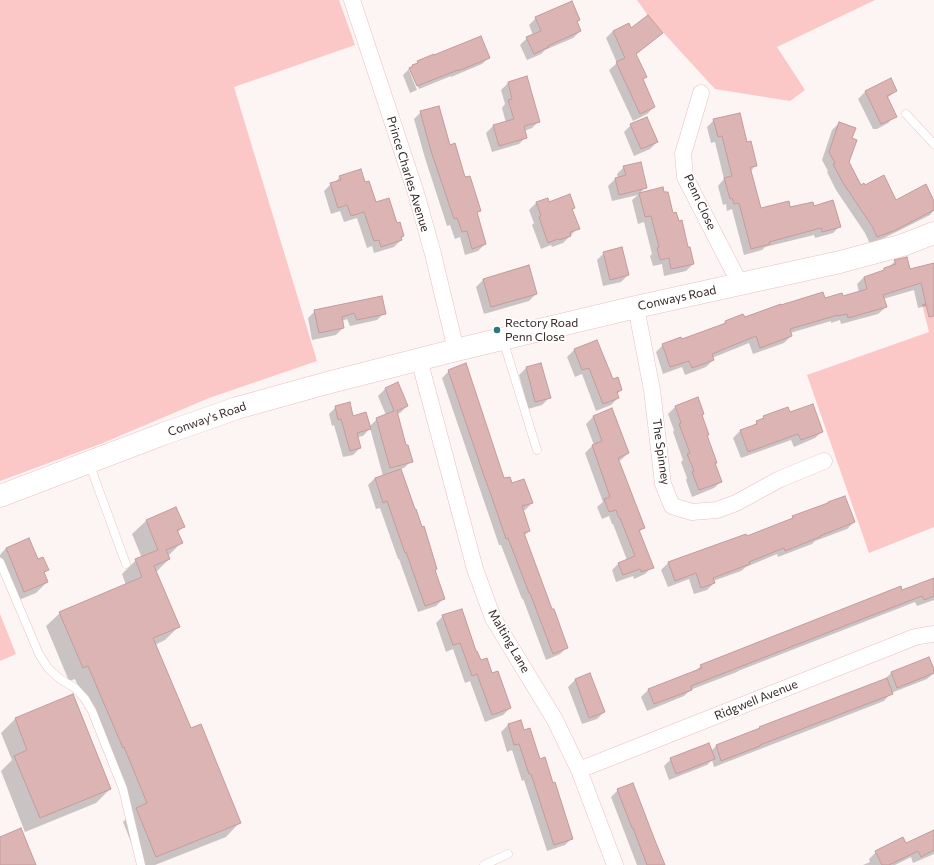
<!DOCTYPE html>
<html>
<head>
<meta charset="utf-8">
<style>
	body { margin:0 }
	canvas { display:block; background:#fdf4f4 }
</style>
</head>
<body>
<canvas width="934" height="865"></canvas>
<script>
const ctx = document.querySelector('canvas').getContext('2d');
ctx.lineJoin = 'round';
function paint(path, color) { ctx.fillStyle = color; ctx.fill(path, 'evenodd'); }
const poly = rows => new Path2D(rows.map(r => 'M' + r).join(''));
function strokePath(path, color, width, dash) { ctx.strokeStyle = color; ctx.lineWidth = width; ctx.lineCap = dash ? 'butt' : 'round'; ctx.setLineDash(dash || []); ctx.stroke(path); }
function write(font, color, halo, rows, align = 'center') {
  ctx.font = font + ' Commissioner,sans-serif'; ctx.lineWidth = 3.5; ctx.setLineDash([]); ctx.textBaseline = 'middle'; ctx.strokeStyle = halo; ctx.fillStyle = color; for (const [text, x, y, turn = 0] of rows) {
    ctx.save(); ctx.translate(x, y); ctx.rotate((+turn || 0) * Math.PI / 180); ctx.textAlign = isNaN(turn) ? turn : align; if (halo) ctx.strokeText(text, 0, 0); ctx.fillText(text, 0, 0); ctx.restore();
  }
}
paint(poly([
	[0,0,339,0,355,45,234,87,317,361,209,398,103,443,0,481],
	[637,0,875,0,777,47,805,90,790,101,715,89,649,17],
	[934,302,934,527,869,553,807,375,929,332,922,304],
	[0,614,16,654,0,661]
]), '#fcc7c7');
paint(poly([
	[536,18,579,20,576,22,580,31,573,38,545,50,541,54,527,60,520,45,527,38,533,35,529,25],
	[630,29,661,33,654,40,635,55,646,77,642,80,654,107,647,114,633,121,609,70,617,63,606,38,613,31],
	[489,57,482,64,451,77,451,76,419,89,410,68,409,70,417,90,410,93,403,75,410,68,418,62],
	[526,78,539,121,532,128,524,131,526,137,519,144,492,152,486,133,493,126,506,123,502,108,505,104,501,90,508,83],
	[891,80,896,91,887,98,895,116,888,123,877,129,873,129,858,99,865,92],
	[421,112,465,178,480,210,476,214,485,244,478,251,465,255,460,237,455,239,450,225,447,226,425,158,414,119],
	[714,120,746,143,756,165,750,172,760,210,813,207,840,226,833,233,815,238,814,235,765,247,762,250,744,255,732,209,727,211,726,204,723,205,718,186,724,179,715,142,711,143,707,127],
	[839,123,851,138,848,162,861,186,896,201,934,203,934,210,930,215,884,238,870,244,865,233,836,190,827,172,828,171,822,160,832,130],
	[631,125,657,142,650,149,634,156,624,132],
	[624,167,646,187,640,193,672,214,688,248,693,264,686,271,664,276,662,264,653,266,650,256,652,254,644,222,638,224,632,200,638,195,612,201,608,186,615,179,618,178,617,174],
	[340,177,364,183,376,203,396,224,403,236,400,239,401,240,394,247,374,253,372,246,367,248,357,218,344,222,340,211,331,214,324,191,331,184,334,183],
	[547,199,549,203,574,208,572,210,578,228,563,243,552,247,551,245,541,249,532,225,534,223,529,210,536,203],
	[604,253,628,275,621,282,603,286,597,260],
	[895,261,910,270,934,264,934,304,918,308,914,290,883,299,886,307,878,314,841,324,840,320,831,323,831,321,790,333,791,336,784,343,753,354,749,343,712,358,713,360,706,367,685,375,682,367,663,374,656,352,663,345,681,340,721,326,725,322,743,315,744,319,824,299,842,298,859,292,857,284,864,277,880,273,884,269,889,267],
	[528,267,536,294,529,301,484,314,476,287,483,280],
	[315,311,384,313,377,320,350,326,347,319,342,321,343,328,336,335,312,340,308,318],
	[596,341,612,381,621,390,617,394,618,398,611,405,596,411,582,374,575,377,567,357,574,350],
	[541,364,549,398,542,405,528,409,519,375,526,368],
	[449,371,504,480,511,484,532,503,525,510,523,511,529,531,524,536,552,611,567,647,560,654,546,660,523,599,522,599,501,545,499,545,442,378],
	[385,389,407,406,400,413,397,414,405,446,411,461,404,468,400,469,443,599,436,606,418,612,399,559,398,559,380,508,376,509,368,485,375,478,383,476,370,428,363,436,357,437,360,448,353,455,343,457,334,425,332,426,329,414,336,407,369,427,377,419,386,415,378,396],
	[697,398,703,414,701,416,707,435,706,436,716,462,715,464,721,481,714,488,692,497,686,480,687,478,681,462,683,460,673,432,674,430,668,414,675,407],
	[790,413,822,431,815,438,794,447,791,440,741,458,733,438,740,431,752,427,757,422,761,420,764,417],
	[593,417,628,453,621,460,618,461,644,528,639,532,652,567,645,574,634,579,633,576,616,582,612,570,619,563,627,560,613,524,612,524,609,516,602,519,597,507,603,502,585,453,592,446,594,445,586,424],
	[176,508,184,526,177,533,181,543,168,556,169,559,156,572,178,627,165,640,155,645,190,729,239,823,226,837,155,865,140,865,123,822,132,813,75,679,69,681,46,626,60,613,126,585,122,574,136,560,142,558,132,534,146,521],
	[793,517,854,522,847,529,815,541,812,544,778,557,777,554,746,567,741,571,713,581,714,583,707,590,694,594,689,579,668,587,661,570,668,563,745,535,746,537,790,520],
	[6,548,37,560,47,570,43,574,47,582,36,593,14,602,0,569,0,555],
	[934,579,934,600,917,606,915,602,738,671,737,672,690,690,684,696,647,711,641,697,648,690,694,672,701,666],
	[443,616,476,653,480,662,491,674,510,708,503,715,485,722,470,681,465,683,453,649,446,652,436,623],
	[929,658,934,673,927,679,891,693,884,701,714,767,712,760,707,765,669,780,664,766,671,759,711,751,716,746,884,680,891,673],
	[590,675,604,712,597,719,582,724,568,687,575,680],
	[73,696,110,789,96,803,25,832,1,771,12,760,1,733,15,719],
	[520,722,523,731,539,760,572,838,565,845,547,851,524,780,522,781,512,750,507,752,501,732,508,725],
	[618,790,663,865,637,865,611,797],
	[934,831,934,854,913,863,911,857,895,865,863,865,870,862,869,859,876,852,905,844]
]), '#0003');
const building = poly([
	[572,1,580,20,577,21,581,31,548,46,549,47,534,54,526,37,541,31,535,17,572,1],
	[648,15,663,33,636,54,647,77,643,79,655,107,640,114,616,62,625,58,613,31,629,23,631,28,648,15],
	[481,36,490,58,458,71,458,70,417,86,409,68,413,66,412,65,418,63,417,61,434,54,434,55,481,36],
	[527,76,540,122,524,126,527,138,499,146,493,125,514,119,508,100,512,99,508,82,527,76],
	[891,78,897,91,887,96,897,117,881,124,865,91,891,78],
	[439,106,450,145,455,143,465,177,470,176,481,211,477,212,486,244,472,249,467,231,462,232,457,218,454,219,431,151,420,111,439,106],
	[740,113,747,142,751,141,757,166,750,167,761,208,789,201,790,207,813,202,814,206,833,200,841,227,822,232,821,228,769,242,770,244,751,249,739,203,734,204,732,198,730,199,724,178,732,176,722,136,718,137,713,119,740,113],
	[647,117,658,142,641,149,630,124,647,117],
	[839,122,856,128,852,138,857,140,849,162,861,185,864,183,865,185,884,175,896,200,926,184,934,201,934,210,896,230,877,237,872,226,843,183,833,164,835,163,829,152,839,122],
	[641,162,647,188,619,195,615,178,626,175,623,166,641,162],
	[361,169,365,182,369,181,376,202,389,198,397,223,400,222,404,236,401,237,402,240,381,247,379,240,374,241,364,212,351,216,347,205,338,208,330,183,341,180,339,176,361,169],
	[663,187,664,192,668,192,673,213,676,212,679,221,682,220,688,247,690,247,694,264,671,269,669,258,660,260,657,248,659,247,651,216,645,217,639,193,663,187],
	[570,194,575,208,572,209,580,229,570,232,571,236,559,240,558,239,548,243,539,217,541,216,536,202,548,198,549,202,570,194],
	[622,247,629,275,610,280,603,252,622,247],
	[907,257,910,269,934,263,934,316,929,317,921,283,883,295,887,307,848,318,847,314,838,316,838,315,790,329,792,336,760,348,756,336,712,354,714,360,692,368,689,361,670,367,662,344,681,337,682,339,726,323,725,321,743,314,745,317,781,304,781,305,823,292,825,298,842,293,843,296,867,289,864,277,884,270,884,268,896,264,894,260,907,257],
	[529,265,537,294,491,307,483,279,529,265],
	[382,296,386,314,357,320,354,313,342,317,344,328,319,333,314,310,382,296],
	[597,340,613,379,618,377,622,390,617,392,619,398,603,404,589,368,582,370,574,349,597,340],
	[466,363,504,478,510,477,512,483,524,479,533,503,522,506,530,531,524,533,552,609,554,609,568,648,553,654,530,593,529,593,508,538,506,539,490,492,484,476,448,370,466,363],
	[541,363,551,398,535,402,526,367,541,363],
	[398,382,408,406,397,411,406,445,408,445,413,462,390,468,376,418,394,411,385,388,398,382],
	[698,397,704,414,702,415,709,435,707,435,717,463,715,463,722,482,699,490,692,472,694,471,687,454,690,453,679,424,681,423,675,406,698,397],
	[350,402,353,416,366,412,371,429,357,433,361,448,350,451,341,419,338,420,335,406,350,402],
	[813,404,823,432,801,440,798,434,748,452,740,430,757,424,756,421,764,418,763,416,788,407,790,412,813,404],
	[612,408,629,453,618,458,645,528,639,530,654,568,641,572,640,569,623,575,618,563,635,556,620,518,619,518,616,510,609,512,604,499,610,497,592,445,602,441,593,416,612,408],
	[401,469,415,509,416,509,422,527,424,526,437,569,435,570,445,599,425,606,406,552,405,553,387,501,383,503,375,478,401,469],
	[845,496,855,522,820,536,820,537,785,551,784,548,749,562,750,564,713,578,715,583,701,588,696,573,675,581,668,562,746,534,747,536,793,518,792,516,828,503,828,502,845,496],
	[176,507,185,527,177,530,183,543,166,550,170,559,154,566,180,627,153,638,191,728,201,724,241,823,156,857,136,808,147,803,124,747,123,748,88,666,83,668,59,612,142,577,135,559,158,550,146,520,176,507],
	[29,538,38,559,43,557,49,570,44,572,48,582,24,592,6,548,29,538],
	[934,578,934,596,924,600,922,596,852,623,691,686,692,690,654,704,648,689,702,668,700,665,901,586,902,590,934,578],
	[462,609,476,651,477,651,481,660,487,658,492,673,498,671,511,708,492,715,477,674,472,676,460,643,453,645,442,615,462,609],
	[929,657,934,669,934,673,897,688,891,672,929,657],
	[590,673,605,712,589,718,575,679,590,673],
	[887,678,893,694,760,745,760,746,721,761,716,745,760,728,759,727,887,678],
	[73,694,111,789,40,818,14,756,27,750,15,718,73,694],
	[521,720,524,730,530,728,540,759,545,757,553,783,555,782,573,839,554,845,531,774,529,774,519,744,514,745,508,724,521,720],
	[709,743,715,759,676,774,670,758,709,743],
	[633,783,654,838,665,865,647,865,633,828,632,828,617,789,633,783],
	[21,828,36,865,0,865,0,837,21,828],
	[934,830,934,850,921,857,918,851,889,865,882,865,875,851,903,837,906,843,934,830]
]);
paint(building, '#ddb4b4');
strokePath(building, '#c39b9b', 1);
const lane = poly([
	[906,114,934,144],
	[503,340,537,450],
	[89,463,126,564],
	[0,562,39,654,48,668,60,679,75,688,85,699,92,711,123,789,141,865],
	[484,865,508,854]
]);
const street = poly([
	[352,0,416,193,433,254,456,350],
	[701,93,683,154,685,177,740,284],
	[636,307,652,390,663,484,672,506,692,512,717,510,736,503,780,479,824,461],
	[419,359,475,569,493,618,555,720,579,770,615,865],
	[579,770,915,637,926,635,934,634]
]);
const secondary = poly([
	[0,496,163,434,237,408,327,383,456,350,636,307,840,262,903,245,934,233]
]);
strokePath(lane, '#e9c0c0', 9);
strokePath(street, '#e9c0c0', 17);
strokePath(secondary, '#e9c0c0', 23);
strokePath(lane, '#fff', 8);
strokePath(street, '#fff', 16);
strokePath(secondary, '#fff', 22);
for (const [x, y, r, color] of [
	[497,330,4,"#2d767e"]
]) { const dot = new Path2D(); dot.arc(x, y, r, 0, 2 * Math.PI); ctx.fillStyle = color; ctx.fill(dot); strokePath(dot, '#fff', 1.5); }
write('12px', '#362727', '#fff', [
	["Prince Charles Avenue",408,174,73],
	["Penn Close",700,202,65],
	["Conways Road",677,298,-12],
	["Conway's Road",207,419,-19],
	["The Spinney",661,452,82],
	["Malting Lane",509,641,60],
	["Ridgwell Avenue",756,700,-22]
]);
write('12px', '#362727', '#fff', [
	["Rectory Road",505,323],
	["Penn Close",505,337]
], 'left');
</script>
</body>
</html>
